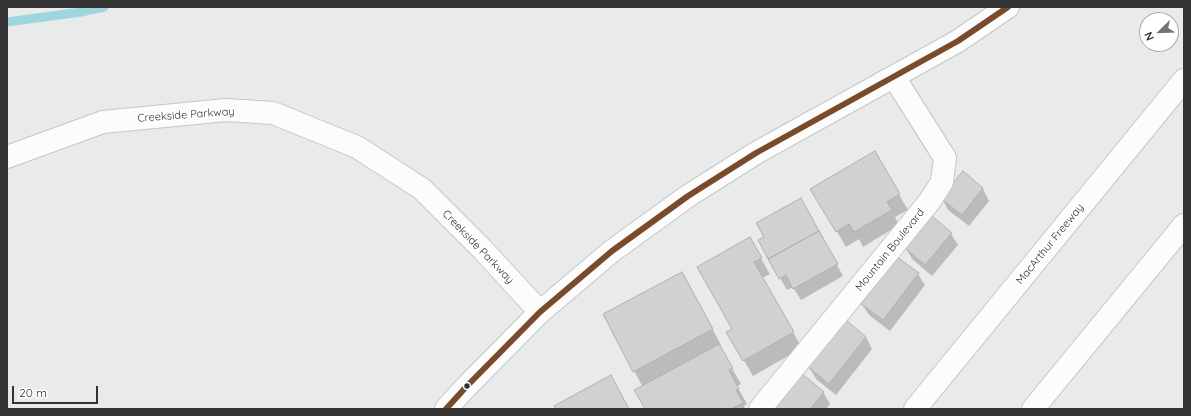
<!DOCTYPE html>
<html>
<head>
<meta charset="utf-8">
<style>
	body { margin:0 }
	#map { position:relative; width:1191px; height:416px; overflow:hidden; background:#e8ebe9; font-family:Quicksand,sans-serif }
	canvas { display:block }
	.frame { position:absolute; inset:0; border:8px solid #323332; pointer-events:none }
	.north { position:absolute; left:1139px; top:12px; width:40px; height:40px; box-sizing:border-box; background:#fff; border:1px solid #adadad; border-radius:50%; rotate:247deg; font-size:11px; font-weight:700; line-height:16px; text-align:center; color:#323332 }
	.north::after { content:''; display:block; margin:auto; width:14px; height:18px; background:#727372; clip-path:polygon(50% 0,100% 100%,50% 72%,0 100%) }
	.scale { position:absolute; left:12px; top:386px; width:86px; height:18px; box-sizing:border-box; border:2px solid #323332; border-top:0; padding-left:5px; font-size:12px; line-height:14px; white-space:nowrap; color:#323332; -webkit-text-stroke:3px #fff; paint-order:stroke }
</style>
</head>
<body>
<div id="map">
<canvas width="1191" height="416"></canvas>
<div class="frame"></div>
<div class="north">N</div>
<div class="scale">20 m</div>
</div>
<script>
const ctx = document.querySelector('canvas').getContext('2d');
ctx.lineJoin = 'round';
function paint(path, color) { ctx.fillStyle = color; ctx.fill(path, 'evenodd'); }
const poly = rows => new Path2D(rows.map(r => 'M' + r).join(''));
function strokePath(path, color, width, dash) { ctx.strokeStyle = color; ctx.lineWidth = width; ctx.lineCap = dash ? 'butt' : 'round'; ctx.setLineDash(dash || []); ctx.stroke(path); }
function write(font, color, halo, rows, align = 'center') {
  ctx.font = font + ' Quicksand,sans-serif'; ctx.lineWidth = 4; ctx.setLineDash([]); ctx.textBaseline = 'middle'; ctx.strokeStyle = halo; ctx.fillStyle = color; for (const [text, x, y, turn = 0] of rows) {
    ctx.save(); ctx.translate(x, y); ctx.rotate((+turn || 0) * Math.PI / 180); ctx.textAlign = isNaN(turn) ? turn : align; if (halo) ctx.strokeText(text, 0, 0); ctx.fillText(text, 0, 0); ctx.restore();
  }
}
paint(poly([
	[874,152,908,210,895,217,899,225,863,247,859,239,846,247,812,189],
	[963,172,983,189,989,201,969,226,948,210,942,198],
	[808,211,843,276,801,300,793,287,787,290,759,241],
	[932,217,951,234,958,245,932,276,912,259,906,248],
	[749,238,770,274,762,278,802,348,753,376,728,332,734,329],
	[918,274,925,285,890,331,869,315,862,304],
	[690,288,721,345,719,346,741,384,737,386,747,404,744,406,745,409,646,409,643,387,634,371],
	[866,337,872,349,836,395,816,379,809,367],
	[823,392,830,404,826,409,774,409]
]), '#0003');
strokePath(poly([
	[7,22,81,12,104,7]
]), '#9ed6e0', 9);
const building = poly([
	[875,151,900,194,887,202,892,210,854,232,849,224,836,232,810,189,875,151],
	[963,171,983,188,962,215,940,198,963,171],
	[801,198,819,231,768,259,758,240,764,237,756,223,801,198],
	[932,216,952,233,925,265,905,248,932,216],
	[819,231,838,264,793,289,786,275,779,279,768,259,819,231],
	[750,237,762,258,754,262,794,332,743,361,726,332,732,329,697,267,750,237],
	[897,257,919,273,883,320,861,304,897,257],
	[682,272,713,329,633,372,603,314,682,272],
	[846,320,866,337,829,384,808,367,846,320],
	[719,344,733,368,729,370,739,389,736,390,743,403,731,409,645,409,634,390,719,344],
	[801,373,824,392,810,409,772,409,801,373],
	[611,375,629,409,556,409,554,406,611,375]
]);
paint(building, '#d0d2d1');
strokePath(building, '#aeb0af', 1);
const minor = poly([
	[7,157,103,122,226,110,273,113,357,147,422,189,483,250,540,312],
	[760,409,929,202,942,182,945,158,894,77]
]);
const tertiary = poly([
	[446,409,466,387,540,312,612,251,688,196,756,153,958,41,1008,7]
]);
const motorway = poly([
	[915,409,1184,80],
	[1033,409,1184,225]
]);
strokePath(minor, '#c5c7c5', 24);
strokePath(tertiary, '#c5c7c5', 24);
strokePath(motorway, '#c5c7c5', 24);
strokePath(minor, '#fcfcfc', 22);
strokePath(tertiary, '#fcfcfc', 22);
strokePath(motorway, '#fcfcfc', 22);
strokePath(poly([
	[446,409,466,387,540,312,612,251,688,196,756,153,958,41,1008,7]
]), '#7a4b2a', 6);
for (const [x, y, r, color] of [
	[467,386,3.5,"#323332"]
]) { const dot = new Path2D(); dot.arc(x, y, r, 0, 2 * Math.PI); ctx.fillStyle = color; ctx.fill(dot); strokePath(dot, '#fff', 1.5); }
write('11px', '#323332', '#fff', [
	["Creekside Parkway",186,115,-4],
	["MacArthur Freeway",1050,244,-51],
	["Creekside Parkway",478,247,46],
	["Mountain Boulevard",890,250,-51]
]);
</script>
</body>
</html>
